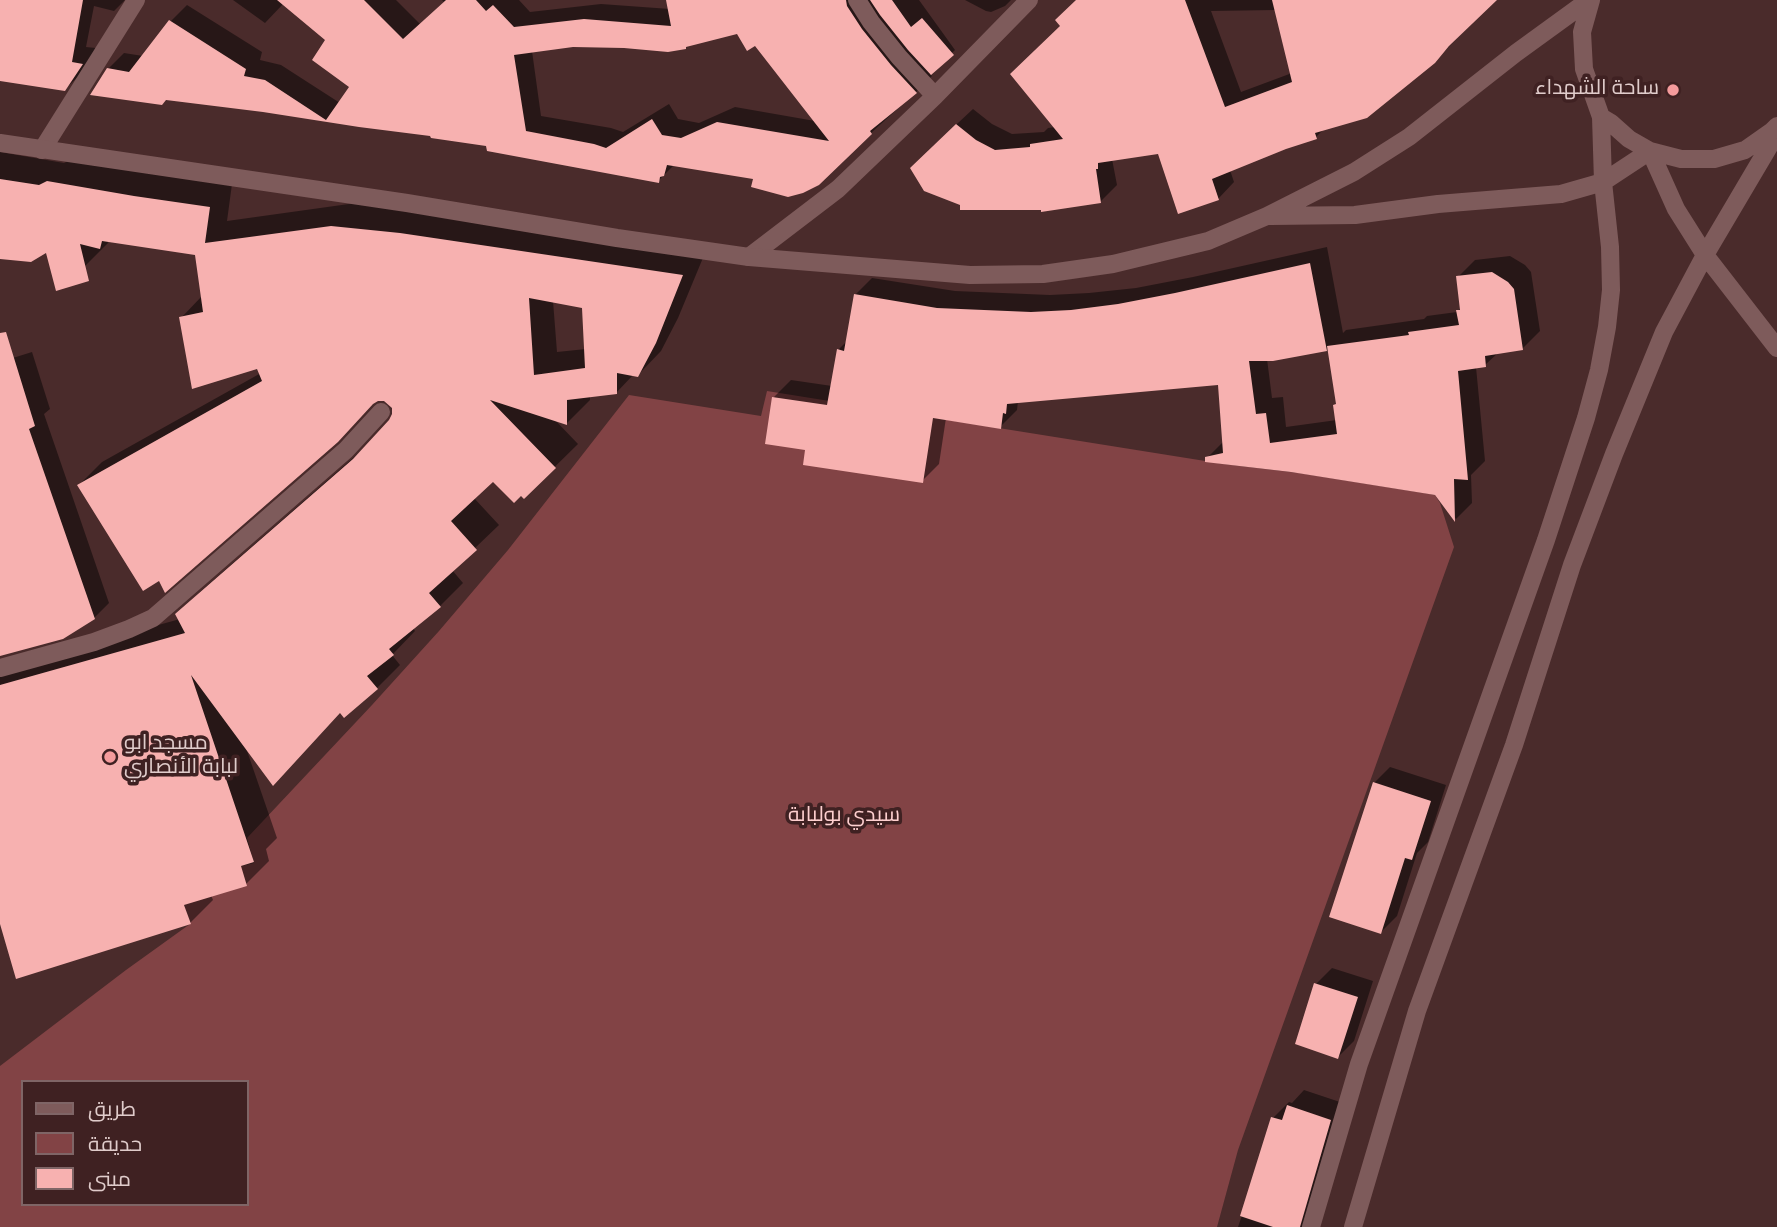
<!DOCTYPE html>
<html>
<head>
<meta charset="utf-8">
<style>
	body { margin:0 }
	#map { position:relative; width:1777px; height:1227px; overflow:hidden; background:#4a2b2b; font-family:Overpass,Cairo,sans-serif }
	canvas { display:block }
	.legend { position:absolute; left:21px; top:1080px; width:228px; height:126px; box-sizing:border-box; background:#3f2122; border:2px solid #7f6566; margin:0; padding:9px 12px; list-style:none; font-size:21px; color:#e0cccb }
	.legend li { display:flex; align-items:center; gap:14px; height:35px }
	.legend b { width:35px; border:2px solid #7f6566 }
</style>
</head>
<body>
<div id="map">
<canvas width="1777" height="1227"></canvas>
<ul class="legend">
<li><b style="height:9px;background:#7e5b5b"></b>طريق</li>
<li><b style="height:19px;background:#824345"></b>حديقة</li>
<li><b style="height:19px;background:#f7b1b0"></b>مبنى</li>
</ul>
</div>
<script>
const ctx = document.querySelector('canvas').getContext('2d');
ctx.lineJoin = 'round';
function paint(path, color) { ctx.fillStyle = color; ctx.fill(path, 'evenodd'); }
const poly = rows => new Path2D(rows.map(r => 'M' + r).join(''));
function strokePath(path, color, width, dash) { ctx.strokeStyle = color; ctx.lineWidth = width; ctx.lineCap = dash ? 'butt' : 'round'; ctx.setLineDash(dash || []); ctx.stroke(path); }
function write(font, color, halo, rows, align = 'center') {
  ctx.font = font + ' Overpass,Cairo,sans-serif'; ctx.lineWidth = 7; ctx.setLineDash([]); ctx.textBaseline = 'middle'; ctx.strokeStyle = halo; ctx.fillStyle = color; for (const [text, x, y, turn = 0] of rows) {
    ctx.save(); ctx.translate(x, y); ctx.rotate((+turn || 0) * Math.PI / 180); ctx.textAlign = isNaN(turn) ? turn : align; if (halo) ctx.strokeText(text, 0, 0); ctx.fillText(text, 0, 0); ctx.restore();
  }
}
paint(poly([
	[767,391,1224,464,1299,473,1424,493,1435,495,1440,503,1454,547,1238,1150,1217,1227,0,1227,0,1066,126,970,190,924,184,905,241,866,254,863,247,838,372,705,439,631,508,550,629,395,761,416],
	[23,1082,247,1082,247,1204,23,1204]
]), '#824345');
paint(poly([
	[0,0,125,0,114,11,94,6,86,47,96,48,81,74,65,89,0,80],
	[233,0,396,0,420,24,444,2,442,0,519,0,530,12,601,4,670,9,668,0,919,0,955,50,930,74,932,76,916,92,871,133,755,178,674,165,658,181,488,144,431,134,359,126,263,110,108,69,124,53,143,56,171,21,187,5,262,52,260,60,281,65,340,103,352,86,327,39,284,3,265,23],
	[738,32,756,44,815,121,735,107,699,123,678,119,669,104,623,132,611,128,541,116,532,51,573,45],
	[965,0,1011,0,1005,6,991,12,986,11],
	[1082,0,1494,0,1434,62,1324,129,1316,137,1230,170,1234,182,1218,199,1159,152,1112,159,1117,185,1100,202,1042,209,962,204,928,151,973,109,992,124,1012,134,1044,132,1048,128,1056,127,1062,26],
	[1276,10,1292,73,1241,92,1211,11],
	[0,152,64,163,72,159,232,184,227,221,356,203,705,253,678,318,661,351,638,375,634,374,616,393,590,396,590,400,567,423,554,419,578,444,524,497,493,479,474,498,499,525,452,570,463,583,440,606,413,628,415,631,392,655,400,665,377,688,344,715,341,711,246,748,277,838,266,849,269,861,246,884,211,895,213,900,190,923,0,918,0,669,180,619,177,614,201,591,369,444,391,421,394,409,385,399,378,399,159,578,79,485,102,462,261,373,258,366,181,318,202,296,196,254,107,240,108,243,85,266,47,251,0,257],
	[553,301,584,307,586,349,557,352],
	[1327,247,1343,333,1346,330,1424,319,1427,316,1457,312,1462,307,1458,277,1475,260,1510,256,1525,265,1531,272,1540,331,1523,348,1499,352,1485,365,1476,367,1485,461,1471,475,1472,503,1456,519,1435,494,1207,458,1224,441,1220,383,1018,401,1017,410,1000,427,946,418,939,464,922,481,807,448,774,397,791,380,832,386,838,350,848,340,855,295,872,278,955,291,1050,295,1089,293,1136,288,1193,277],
	[1329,347,1337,403,1337,420,1286,427,1283,397,1272,398,1267,359,1326,350],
	[32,352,50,409,44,414,109,603,94,618,0,633,0,362],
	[1390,767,1446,785,1428,842,1417,853,1397,916,1381,932,1374,783],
	[1332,968,1373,981,1354,1041,1338,1057,1316,984],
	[1304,1090,1346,1104,1308,1227,1238,1227,1260,1163,1273,1118,1289,1102,1292,1103]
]), '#0007');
paint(poly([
	[0,0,83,0,72,62,83,64,65,91,0,81],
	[277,0,364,0,403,39,446,0,476,0,486,11,493,5,514,27,584,19,671,26,666,0,846,0,847,6,862,29,891,65,917,93,870,131,872,134,819,185,803,193,788,197,751,187,753,179,667,165,664,176,660,177,659,183,487,151,486,146,431,138,430,136,359,127,263,112,166,100,162,105,90,95,107,68,129,72,169,20,246,69,244,76,265,80,326,120,349,87,312,60,325,40],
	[737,34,747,51,755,46,829,141,717,122,681,138,662,135,652,119,606,148,594,144,526,131,514,55,573,47,624,48,668,52,686,49,686,47],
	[870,0,892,0,911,27,922,18,954,55,931,75,908,50,880,15],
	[1076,0,1185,0,1225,107,1292,82,1272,0,1497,0,1449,46,1435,63,1367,118,1315,133,1317,139,1286,149,1212,179,1219,200,1178,214,1158,154,1098,163,1098,169,1096,169,1101,203,1041,212,1041,210,960,210,960,205,924,191,910,168,956,124,976,140,995,150,1030,147,1030,144,1063,139,1010,74,1060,26,1055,20],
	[0,179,39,185,47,181,134,196,210,207,205,243,331,226,400,233,683,275,656,343,638,377,617,373,617,394,567,400,567,425,490,400,556,468,524,499,521,496,514,503,493,482,451,521,477,550,429,593,441,607,389,649,394,655,367,676,378,689,344,718,340,713,273,786,191,675,254,862,241,866,247,886,184,905,191,924,16,979,0,924,0,685,185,633,175,614,353,459,389,420,392,414,392,408,384,401,378,401,373,404,338,442,165,593,159,581,143,591,77,485,262,381,257,369,192,389,179,317,203,312,195,255,102,241,100,249,80,244,89,281,56,291,46,253,31,262,0,259],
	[529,298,582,308,585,368,534,375],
	[1310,263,1327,351,1273,361,1249,361,1256,414,1266,413,1270,443,1337,434,1333,405,1336,404,1327,346,1409,335,1408,332,1459,325,1456,310,1460,310,1456,276,1492,272,1508,282,1514,289,1523,350,1485,356,1486,367,1458,371,1468,480,1454,479,1455,522,1435,495,1291,472,1205,462,1205,457,1223,453,1218,385,1007,404,1006,414,1003,413,1001,429,933,418,923,483,803,465,805,450,765,444,772,397,827,405,837,349,844,351,854,294,937,308,1031,312,1071,310,1118,304,1175,293],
	[6,332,35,426,29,429,95,619,63,639,0,656,0,333],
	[1373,782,1431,801,1412,860,1405,858,1381,934,1329,917],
	[1314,983,1358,997,1338,1059,1295,1044],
	[1287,1105,1331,1120,1300,1227,1273,1227,1240,1216,1271,1117,1282,1120]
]), '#f7b1b0');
strokePath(poly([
	[857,0,871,22,899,57,935,96],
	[42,150,136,0],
	[749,257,838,189,935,96,1029,0],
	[0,668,94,642,129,629,153,618,346,450,381,412]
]), '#7e5b5b', 18);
strokePath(poly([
	[1591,0,1582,32,1584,69,1601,117,1611,123,1629,139,1650,151,1681,159,1714,159,1745,150,1772,131,1777,126],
	[0,143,407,203,617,238,749,257,970,275,1043,274,1113,264,1208,241,1267,216,1354,172,1409,137,1516,53,1589,0],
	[1271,216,1355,215,1438,204,1561,194,1603,182,1650,151,1676,209,1705,255,1777,348],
	[1311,1227,1359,1064,1546,540,1586,418,1599,370,1607,327,1611,290,1610,247,1603,182,1601,117],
	[1353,1227,1417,1011,1514,745,1572,565,1614,454,1664,332,1705,255,1777,133]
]), '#7e5b5b', 18);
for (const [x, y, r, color] of [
	[1673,90,7,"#f59b9c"],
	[110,757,7,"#f59b9c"]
]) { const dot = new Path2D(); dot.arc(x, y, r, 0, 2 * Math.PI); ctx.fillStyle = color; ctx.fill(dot); strokePath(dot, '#3f2122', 2.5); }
write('21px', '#e0cccb', '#3f2122', [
	["ساحة الشهداء",1659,90],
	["مسجد ابو",124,745,"left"],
	["لبابة الأنصاري",124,769,"left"]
], 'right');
write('21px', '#fecfcf', '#3f2122', [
	["سيدي بولبابة",844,817]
]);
</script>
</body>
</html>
